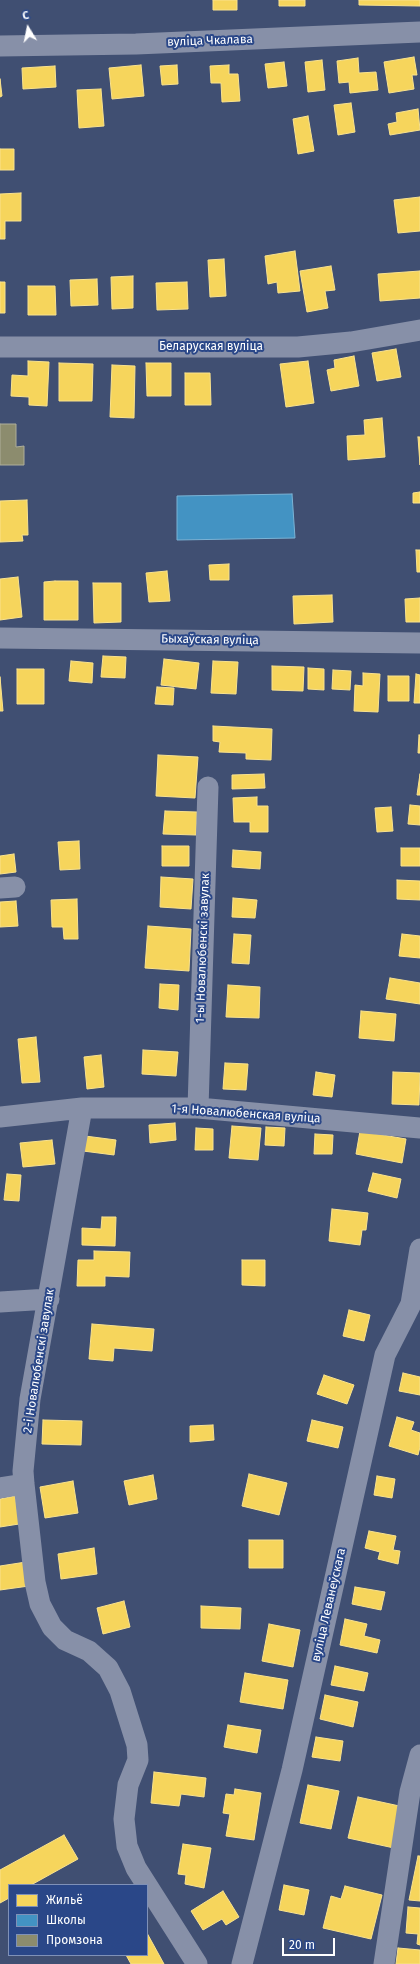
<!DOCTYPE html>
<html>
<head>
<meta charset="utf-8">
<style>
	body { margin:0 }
	#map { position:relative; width:420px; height:1964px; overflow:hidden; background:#404f72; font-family:"Fira Sans",sans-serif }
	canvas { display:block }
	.legend { position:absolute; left:8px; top:1884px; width:140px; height:72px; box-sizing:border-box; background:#2a4788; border:1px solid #7f91b8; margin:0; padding:5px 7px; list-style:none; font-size:12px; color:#fff }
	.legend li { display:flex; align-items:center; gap:8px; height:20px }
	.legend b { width:20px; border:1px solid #7f91b8 }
	.north { position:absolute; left:8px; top:8px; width:40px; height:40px; -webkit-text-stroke:3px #2a4788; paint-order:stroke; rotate:350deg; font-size:11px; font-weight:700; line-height:16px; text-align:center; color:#fff }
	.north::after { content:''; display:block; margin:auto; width:14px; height:18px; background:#fff; clip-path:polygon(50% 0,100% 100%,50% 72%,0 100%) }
	.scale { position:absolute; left:282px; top:1938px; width:53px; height:18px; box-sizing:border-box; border:2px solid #fff; border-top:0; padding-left:5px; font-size:12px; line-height:14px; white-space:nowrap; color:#fff; -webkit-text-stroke:3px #2a4788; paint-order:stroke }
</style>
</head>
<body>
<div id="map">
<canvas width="420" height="1964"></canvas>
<ul class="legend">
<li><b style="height:11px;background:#f6d55c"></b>Жильё</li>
<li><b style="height:11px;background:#4393c3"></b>Школы</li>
<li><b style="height:11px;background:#8c8c6e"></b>Промзона</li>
</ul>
<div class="north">С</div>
<div class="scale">20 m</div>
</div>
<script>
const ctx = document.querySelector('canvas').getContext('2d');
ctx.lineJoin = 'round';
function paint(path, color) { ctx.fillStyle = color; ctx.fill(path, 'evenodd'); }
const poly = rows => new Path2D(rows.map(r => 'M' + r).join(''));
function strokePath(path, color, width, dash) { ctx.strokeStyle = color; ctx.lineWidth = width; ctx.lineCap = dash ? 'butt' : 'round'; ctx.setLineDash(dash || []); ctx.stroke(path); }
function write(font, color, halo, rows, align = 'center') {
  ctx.font = font + ' "Fira Sans",sans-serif'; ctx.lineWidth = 4; ctx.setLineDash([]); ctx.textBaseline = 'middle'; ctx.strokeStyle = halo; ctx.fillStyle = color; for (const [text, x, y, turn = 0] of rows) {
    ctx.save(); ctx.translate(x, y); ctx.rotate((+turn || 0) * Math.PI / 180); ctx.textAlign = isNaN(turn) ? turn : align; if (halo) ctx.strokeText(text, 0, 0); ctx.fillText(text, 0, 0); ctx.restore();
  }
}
const homes = poly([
	[213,0,237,0,237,10,213,10,213,0],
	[279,0,305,0,305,6,279,6,279,0],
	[359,0,420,0,420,6,359,5,359,0],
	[414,57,417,75,412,75,414,89,389,93,384,62,414,57],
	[358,58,359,73,376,72,378,90,350,93,349,82,339,83,337,61,358,58],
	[322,60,325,90,308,92,305,62,322,60],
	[284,62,287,86,268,88,265,64,284,62],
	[141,65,144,96,112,99,109,68,141,65],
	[177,65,178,84,162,85,160,66,177,65],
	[229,65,229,74,238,74,240,101,222,102,221,83,211,83,210,66,229,65],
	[55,66,56,87,23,89,22,68,55,66],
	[0,79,2,96,0,97,0,79],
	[101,89,104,126,79,128,77,90,101,89],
	[351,103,355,132,338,135,334,105,351,103],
	[418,109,420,130,390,135,388,124,397,122,396,113,418,109],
	[308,116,314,151,298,154,293,119,308,116],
	[0,149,14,149,14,170,0,170,0,149],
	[21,193,21,221,5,221,5,239,0,239,0,194,21,193],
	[420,197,420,231,398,233,394,200,420,197],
	[295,251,300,291,278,293,277,282,268,284,265,256,295,251],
	[224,259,226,296,210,297,208,260,224,259],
	[331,266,335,290,325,291,328,308,307,312,300,271,331,266],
	[420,271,420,298,380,301,378,274,420,271],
	[133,276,133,308,112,309,111,277,133,276],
	[97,279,98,305,71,306,70,280,97,279],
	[0,282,5,282,5,313,0,313,0,282],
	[187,282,188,309,157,310,156,283,187,282],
	[28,286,55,286,56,315,28,315,28,286],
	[396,349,401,377,377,381,372,353,396,349],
	[354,356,359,386,331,391,327,370,335,368,334,360,354,356],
	[28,361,49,362,47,406,29,405,29,397,11,396,12,375,28,376,28,361],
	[308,361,314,403,286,407,280,364,308,361],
	[59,363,93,364,92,401,59,401,59,363],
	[146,363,171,363,171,396,147,396,146,363],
	[112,365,135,366,134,418,110,417,112,365],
	[185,373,210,373,211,405,185,405,185,373],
	[382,418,385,457,348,460,347,436,365,435,364,420,382,418],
	[418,437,420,437,420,465,418,437],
	[420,492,420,503,413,503,413,493,420,492],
	[27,500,28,535,22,535,23,541,0,542,0,501,27,500],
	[416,550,420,550,420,572,417,572,416,550],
	[229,564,229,580,210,580,209,565,229,564],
	[167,571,170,601,149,602,146,573,167,571],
	[18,577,22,617,0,620,0,579,18,577],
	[55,581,78,581,78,620,44,620,44,582,55,581],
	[93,583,121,583,121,622,94,623,93,583],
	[332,595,333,622,294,624,293,596,332,595],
	[420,598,420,622,406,622,405,599,420,598],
	[103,656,126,657,125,678,101,677,103,656],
	[164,659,199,663,196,689,161,685,164,659],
	[71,661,93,663,92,683,69,681,71,661],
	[213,661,238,662,236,694,211,693,213,661],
	[272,666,304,667,303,691,272,690,272,666],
	[308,668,324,669,324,690,308,689,308,668],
	[17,669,44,669,44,704,17,704,17,669],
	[333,670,351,671,350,690,332,689,333,670],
	[363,673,380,674,378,712,354,711,355,685,363,686,363,673],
	[416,674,420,675,420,703,414,703,416,674],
	[388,676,409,676,409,701,388,701,388,676],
	[0,677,3,711,0,711,0,677],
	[157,687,174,688,173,705,155,704,157,687],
	[213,726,272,729,271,760,246,759,246,753,219,752,220,742,213,741,213,726],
	[419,735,420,735,420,753,418,753,419,735],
	[158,755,198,757,195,798,156,796,158,755],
	[264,774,265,788,232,789,232,775,264,774],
	[420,774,420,795,417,795,420,774],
	[257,797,257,806,268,806,268,832,250,832,250,822,234,822,233,798,257,797],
	[410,805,420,806,420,825,408,824,410,805],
	[391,807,393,831,377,832,375,808,391,807],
	[165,811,197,812,196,835,163,834,165,811],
	[79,841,80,869,60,870,58,842,79,841],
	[162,846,189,846,189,866,162,866,162,846],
	[401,848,420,848,420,866,401,866,401,848],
	[233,850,261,852,260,869,232,867,233,850],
	[14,854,16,872,0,874,0,856,14,854],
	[161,877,193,879,191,909,160,907,161,877],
	[397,880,420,881,420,900,397,899,397,880],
	[233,898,257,900,255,918,232,917,233,898],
	[77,899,78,939,64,939,63,927,52,927,51,900,77,899],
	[16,901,18,926,0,927,0,902,16,901],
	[148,926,191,929,189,971,145,968,148,926],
	[234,934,251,935,249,964,232,963,234,934],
	[402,934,420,936,420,958,399,956,402,934],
	[390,978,420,983,420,1004,386,999,390,978],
	[160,984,179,985,178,1010,159,1008,160,984],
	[228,985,260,987,259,1018,226,1017,228,985],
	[361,1011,396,1014,394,1041,359,1038,361,1011],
	[36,1037,40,1082,22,1083,18,1039,36,1037],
	[143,1050,178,1052,176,1076,142,1074,143,1050],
	[101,1055,104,1087,87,1089,84,1057,101,1055],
	[225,1063,248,1064,246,1090,223,1089,225,1063],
	[316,1072,335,1075,332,1097,313,1095,316,1072],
	[393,1072,420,1073,419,1105,392,1104,393,1072],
	[175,1123,176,1140,150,1143,149,1125,175,1123],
	[232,1126,261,1128,258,1160,229,1158,232,1126],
	[266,1127,285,1128,284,1146,265,1145,266,1127],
	[196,1128,213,1129,213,1150,195,1150,196,1128],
	[360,1131,406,1139,402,1163,356,1154,360,1131],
	[315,1134,333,1135,332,1154,314,1154,315,1134],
	[85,1136,116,1140,114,1155,83,1151,85,1136],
	[52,1140,55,1164,23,1167,20,1143,52,1140],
	[373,1173,401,1179,397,1198,368,1191,373,1173],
	[7,1174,21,1175,19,1201,4,1200,7,1174],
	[332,1209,368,1213,366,1230,362,1230,360,1245,329,1241,332,1209],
	[102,1217,116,1217,115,1246,82,1245,82,1228,101,1229,102,1217],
	[94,1251,130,1252,129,1277,105,1276,105,1286,77,1286,78,1260,94,1260,94,1251],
	[242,1260,265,1260,265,1286,242,1285,242,1260],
	[349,1310,370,1315,364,1341,343,1336,349,1310],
	[92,1324,154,1329,152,1351,114,1348,113,1361,89,1359,92,1324],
	[403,1373,420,1377,420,1395,399,1391,403,1373],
	[324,1375,354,1385,347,1404,317,1394,324,1375],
	[397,1417,414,1422,411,1430,420,1433,420,1447,418,1455,389,1446,397,1417],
	[43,1420,82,1421,81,1445,42,1444,43,1420],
	[312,1420,343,1427,338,1448,307,1441,312,1420],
	[213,1425,214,1440,190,1442,190,1426,213,1425],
	[249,1474,287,1483,279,1515,242,1506,249,1474],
	[153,1475,157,1499,129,1505,124,1481,153,1475],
	[377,1476,395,1479,392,1498,374,1495,377,1476],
	[73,1481,78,1513,45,1518,40,1487,73,1481],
	[15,1496,19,1524,0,1527,0,1499,15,1496],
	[369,1531,396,1536,393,1550,400,1551,398,1564,378,1559,380,1552,365,1548,369,1531],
	[249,1540,283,1540,283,1568,249,1568,249,1540],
	[94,1548,97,1574,61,1579,58,1554,94,1548],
	[26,1562,29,1586,0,1590,0,1566,26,1562],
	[355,1587,385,1592,381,1610,352,1604,355,1587],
	[124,1601,130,1627,103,1634,97,1608,124,1601],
	[201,1606,241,1608,240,1629,201,1628,201,1606],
	[345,1619,367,1624,364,1636,380,1640,377,1653,340,1645,345,1619],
	[269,1624,300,1630,293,1667,262,1661,269,1624],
	[335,1666,368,1673,364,1691,331,1685,335,1666],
	[245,1673,288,1680,283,1709,240,1702,245,1673],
	[325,1695,358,1702,353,1727,320,1719,325,1695],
	[228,1725,261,1730,257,1753,224,1747,228,1725],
	[316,1737,343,1741,340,1761,312,1757,316,1737],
	[154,1772,206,1778,204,1797,181,1794,179,1806,151,1803,154,1772],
	[308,1785,339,1791,331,1829,300,1823,308,1785],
	[235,1789,261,1793,254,1840,226,1836,230,1814,223,1813,226,1794,234,1795,235,1789],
	[358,1797,404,1807,394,1848,348,1838,358,1797],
	[64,1835,78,1859,31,1885,9,1885,9,1898,0,1903,0,1870,64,1835],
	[183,1844,211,1848,204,1888,185,1884,186,1875,178,1874,183,1844],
	[418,1856,420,1856,420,1901,409,1900,418,1856],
	[284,1885,309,1890,304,1915,279,1910,284,1885],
	[345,1886,382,1895,371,1939,323,1928,331,1896,341,1899,345,1886],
	[223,1891,239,1917,226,1925,222,1919,203,1930,191,1911,223,1891],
	[408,1907,420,1908,420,1945,417,1944,418,1934,406,1933,408,1907],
	[147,1933,164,1964,131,1964,126,1955,147,1955,147,1933],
	[398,1948,420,1950,420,1964,396,1964,398,1948]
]);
paint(homes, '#f6d55c');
strokePath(homes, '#f9e28d', 1);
const schools = poly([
	[292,494,295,538,177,540,177,496,292,494]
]);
paint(schools, '#4393c3');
strokePath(schools, '#7bb3d5', 1);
const industry = poly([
	[0,424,16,424,16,447,24,446,24,465,0,465,0,424]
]);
paint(industry, '#8c8c6e');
strokePath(industry, '#aeae9a', 1);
strokePath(poly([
	[0,46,136,44,420,32],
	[0,347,298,347,351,342,420,330],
	[0,638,420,643],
	[0,888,15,887],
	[82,1108,30,1399,23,1471,24,1484,35,1582,40,1604,52,1627,65,1640,89,1651,108,1668,120,1691,137,1745,138,1760,128,1785,124,1819,127,1846,136,1868,197,1964],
	[198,1108,208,787],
	[0,1117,82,1108,198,1108,420,1128],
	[0,1302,49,1299],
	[0,1488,24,1484],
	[242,1964,292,1770,385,1355,411,1304,420,1249],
	[384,1964,410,1792,420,1755]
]), '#8790a8', 21);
write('12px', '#fff', '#2a4788', [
	["вуліца Чкалава",210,41,-2],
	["Беларуская вуліца",211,347],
	["Быхаўская вуліца",210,640,1],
	["1-ы Новалюбенскі завулак",203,948,-88],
	["1-я Новалюбенская вуліца",246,1114,4],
	["2-і Новалюбенскі завулак",39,1361,-81],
	["вуліца Леванеўскага",329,1605,-77]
]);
</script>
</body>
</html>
